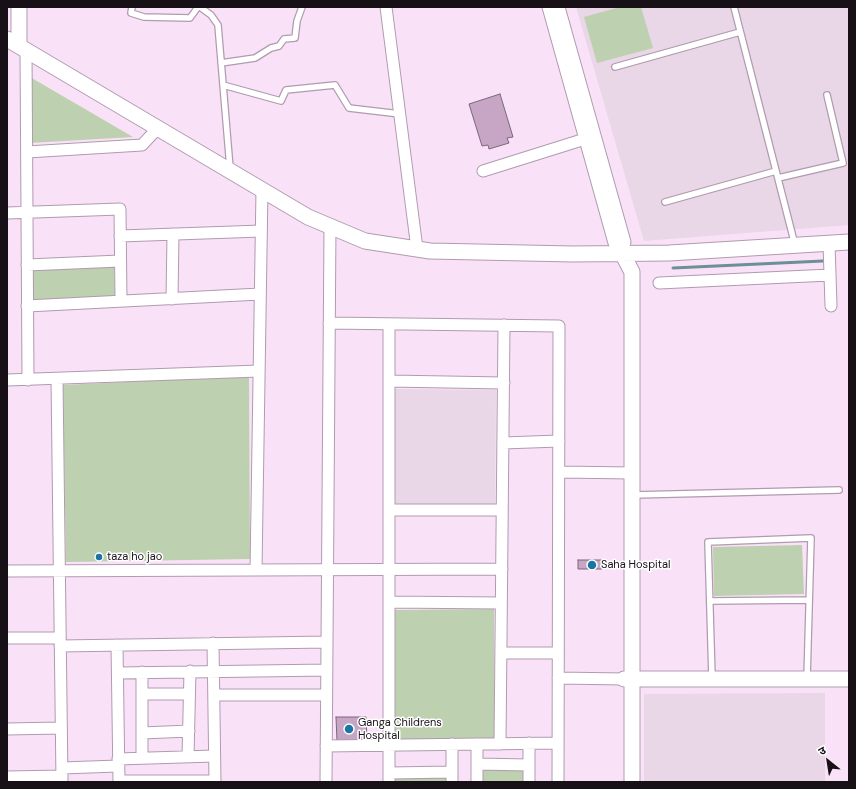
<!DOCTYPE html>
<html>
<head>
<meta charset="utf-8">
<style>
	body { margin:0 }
	#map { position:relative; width:856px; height:789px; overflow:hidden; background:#f9e2f8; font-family:"DM Sans","Noto Sans Devanagari",sans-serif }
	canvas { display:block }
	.frame { position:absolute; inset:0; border:8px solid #181017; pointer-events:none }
	.north { position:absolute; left:808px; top:741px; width:40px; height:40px; -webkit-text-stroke:3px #fff; paint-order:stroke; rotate:330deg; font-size:11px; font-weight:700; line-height:16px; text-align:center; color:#181017 }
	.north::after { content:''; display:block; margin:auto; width:14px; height:18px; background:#181017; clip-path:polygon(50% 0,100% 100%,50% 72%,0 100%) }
</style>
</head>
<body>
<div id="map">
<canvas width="856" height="789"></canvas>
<div class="frame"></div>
<div class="north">उ</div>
</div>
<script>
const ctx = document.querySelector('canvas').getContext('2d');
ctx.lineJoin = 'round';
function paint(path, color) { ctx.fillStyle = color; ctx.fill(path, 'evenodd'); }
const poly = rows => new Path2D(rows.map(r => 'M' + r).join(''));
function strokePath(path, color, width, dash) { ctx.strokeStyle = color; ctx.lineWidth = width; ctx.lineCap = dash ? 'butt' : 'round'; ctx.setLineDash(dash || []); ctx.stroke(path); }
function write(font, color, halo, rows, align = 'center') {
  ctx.font = font + ' "DM Sans",sans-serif'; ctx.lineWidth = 3; ctx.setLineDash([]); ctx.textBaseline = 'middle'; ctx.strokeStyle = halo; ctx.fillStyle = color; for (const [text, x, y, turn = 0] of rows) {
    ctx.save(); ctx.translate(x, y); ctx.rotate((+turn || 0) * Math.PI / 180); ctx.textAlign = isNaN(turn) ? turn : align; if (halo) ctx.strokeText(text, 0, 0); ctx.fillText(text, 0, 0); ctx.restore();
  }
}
paint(poly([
	[576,7,849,7,849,225,644,241],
	[394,389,496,390,495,505,394,505],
	[825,693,825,782,644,782,644,694]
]), '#e9d6e6');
paint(poly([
	[620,7,641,7,653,48,597,63,584,17],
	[30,77,133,137,29,143],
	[114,266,115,297,31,301,30,270],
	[249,376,250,559,66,562,63,385],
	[802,545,804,594,714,596,713,547],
	[494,609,494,739,394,739,393,610],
	[480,768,526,768,525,782,480,782],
	[447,775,447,782,393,782,393,776]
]), '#bdd0af');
strokePath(poly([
	[673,268,823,261]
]), '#6d8f96', 3);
const building = poly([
	[500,94,513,137,507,138,509,143,489,149,488,145,482,146,469,104,500,94],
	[578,560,602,560,602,569,578,569,578,560],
	[336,717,366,717,367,740,337,741,336,717]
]);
paint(building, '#c6a6c4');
strokePath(building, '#7b677a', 1);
const lane = poly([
	[132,7,131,13,144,17,190,18,198,7],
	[200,7,211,15,218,25,230,168],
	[734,7,795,245],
	[221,63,255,58,271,48,279,46,284,39,295,38,297,21,302,7],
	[615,67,740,32],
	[223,85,281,101,286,90,335,85,349,108,400,114],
	[778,178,843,163,827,95],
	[665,202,776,171],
	[633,495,839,490],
	[710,601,809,600],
	[712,678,708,542,811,538,807,679]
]);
const street = poly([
	[386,7,417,249],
	[548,7,614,243,622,253],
	[559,7,625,242,622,253],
	[26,50,28,380],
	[27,152,142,145,158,128],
	[483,171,585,139],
	[7,213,120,209,121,301],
	[120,236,261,231],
	[829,243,831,306],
	[27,265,120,261],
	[659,283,830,275],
	[172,299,173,234],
	[27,306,260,294],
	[329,323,559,326,558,782],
	[57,379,62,782],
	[7,380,259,371],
	[389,381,504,383],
	[503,443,559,441],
	[559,472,633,473],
	[389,510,502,510],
	[256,570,262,189],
	[7,571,502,569],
	[389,602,501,603],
	[7,638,60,638],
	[213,643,215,782],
	[117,645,119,782],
	[60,646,327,642],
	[501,653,558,653],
	[118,673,327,670],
	[558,678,624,679],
	[142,694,189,694],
	[214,695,326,695],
	[7,729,61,728],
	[142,733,189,731],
	[529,743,529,782],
	[452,744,452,782],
	[477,744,477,782],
	[500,744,504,325],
	[326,746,558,743],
	[188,757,190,671],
	[142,758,142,672],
	[118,759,214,756],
	[477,764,529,765],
	[62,768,118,766],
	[389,773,452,772],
	[7,777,62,776],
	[119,781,215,781],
	[326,782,330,226],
	[389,782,389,324]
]);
const secondary = poly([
	[19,7,19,46],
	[7,39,308,217,365,241,430,251,573,254,669,253,849,242],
	[622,253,632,272,632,782],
	[624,679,849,679]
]);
strokePath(lane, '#b09baf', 8);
strokePath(street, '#b09baf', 13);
strokePath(secondary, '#b09baf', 17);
strokePath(lane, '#fff', 5.5);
strokePath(street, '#fff', 11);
strokePath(secondary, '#fff', 15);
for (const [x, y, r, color] of [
	[99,557,4,"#1b75a4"],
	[592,565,5,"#1b75a4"],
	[349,729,5,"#1b75a4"]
]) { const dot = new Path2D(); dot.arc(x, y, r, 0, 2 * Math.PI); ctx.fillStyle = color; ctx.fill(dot); strokePath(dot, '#fff', 1.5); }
write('11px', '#181017', '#fff', [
	["taza ho jao",107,557],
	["Saha Hospital",601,565],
	["Ganga Childrens",358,723],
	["Hospital",358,736]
], 'left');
</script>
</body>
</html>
